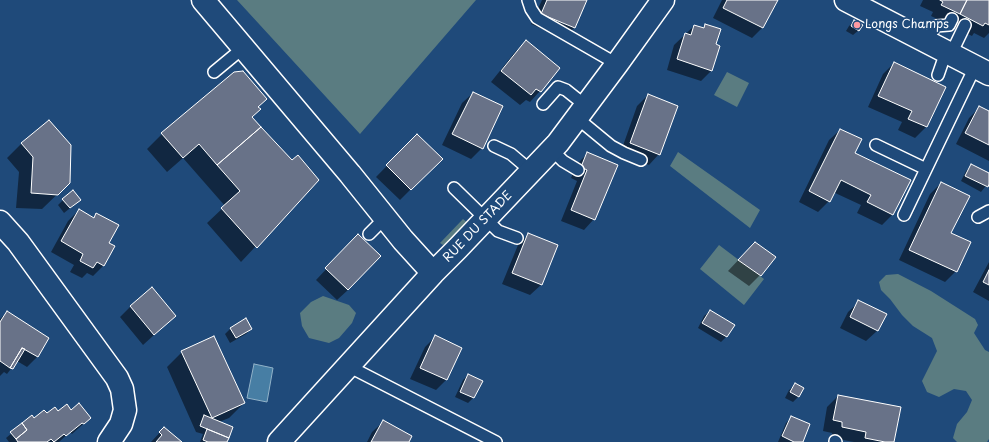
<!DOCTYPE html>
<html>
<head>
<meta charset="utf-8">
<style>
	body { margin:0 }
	canvas { display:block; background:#1f4a7a }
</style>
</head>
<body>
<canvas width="989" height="442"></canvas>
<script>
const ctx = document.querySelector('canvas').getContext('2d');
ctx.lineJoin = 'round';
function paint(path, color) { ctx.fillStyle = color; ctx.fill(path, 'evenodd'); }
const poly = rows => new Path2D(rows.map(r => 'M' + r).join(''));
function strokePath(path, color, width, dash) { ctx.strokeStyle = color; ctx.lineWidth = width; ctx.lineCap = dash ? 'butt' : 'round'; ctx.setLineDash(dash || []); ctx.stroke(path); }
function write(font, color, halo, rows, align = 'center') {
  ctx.font = font + ' "Playpen Sans",sans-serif'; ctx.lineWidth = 3.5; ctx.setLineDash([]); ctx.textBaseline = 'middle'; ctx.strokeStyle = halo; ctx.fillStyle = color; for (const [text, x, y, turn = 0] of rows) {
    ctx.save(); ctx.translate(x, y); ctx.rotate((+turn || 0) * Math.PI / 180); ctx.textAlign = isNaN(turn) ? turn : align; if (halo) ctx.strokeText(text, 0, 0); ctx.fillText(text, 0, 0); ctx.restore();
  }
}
paint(poly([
	[237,0,476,0,360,134],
	[727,72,749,83,737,107,714,95],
	[678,152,760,210,750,228,670,166],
	[463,219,469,224,450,241,443,245,440,243],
	[719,245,764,279,744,305,700,269],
	[898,274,931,291,975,319,978,325,974,333,985,350,989,352,989,439,987,442,957,442,953,438,957,424,967,412,972,400,966,391,954,389,939,397,927,392,922,381,937,351,932,338,913,326,902,315,890,299,881,290,879,282,886,275],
	[323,296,349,305,356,313,352,323,339,338,329,343,309,338,302,326,300,313,311,302]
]), '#5a7c81');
const water = poly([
	[254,364,273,368,267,402,247,398,254,364]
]);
paint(water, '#477ea4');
strokePath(water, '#91b2c8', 1);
paint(poly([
	[542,0,586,0,574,28,563,38,531,24],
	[722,0,777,0,763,27,752,38,713,18],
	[923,0,989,0,989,33,984,38,974,33,972,36,931,16,933,12,920,6],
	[854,21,859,30,853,35,846,31,849,26],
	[705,25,715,45,712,70,701,81,667,70,674,45,694,26,702,29],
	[526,42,540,91,530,102,526,100,520,105,491,82,515,52],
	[894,63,945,87,926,127,915,138,898,130,902,122,868,107,883,74],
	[234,73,257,107,251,117,291,162,318,180,241,262,207,223,225,206,183,158,167,172,147,149,162,134],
	[473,93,482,148,471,159,442,145,462,103],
	[648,95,659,154,649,165,620,154,637,106],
	[980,107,989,112,989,161,956,144,969,118],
	[840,130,893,214,882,225,857,213,861,205,833,192,829,201,818,212,799,202,829,140],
	[417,135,441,159,400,200,376,177],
	[22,143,69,183,42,209,16,208,19,172,7,158],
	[588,153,594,219,584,230,561,221,577,181,571,178,577,164],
	[972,165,989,174,989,182,981,192,961,181,966,171],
	[941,183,956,271,945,282,899,260,930,194],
	[63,200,74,205,64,213,58,205],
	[79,210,93,218,97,214,108,243,103,266,93,276,87,273,82,278,70,272,74,265,51,252,68,221],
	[528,235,557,246,541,285,530,295,502,284,518,245],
	[348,246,348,290,337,300,316,280],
	[744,254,760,275,749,286,728,271],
	[989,262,989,301,973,292],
	[859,302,885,315,877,331,866,341,840,328,848,312],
	[131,306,175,316,143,345,120,317],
	[710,311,733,325,726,337,721,342,698,328,704,316],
	[7,312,48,338,37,357,27,367,17,361,7,374,4,372,0,376,0,319],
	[246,320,251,329,246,334,230,343,225,334,230,329],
	[435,337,461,348,446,380,436,390,410,379,425,347],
	[182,352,244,403,229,418,219,422,232,427,226,442,200,442,203,434,196,432,167,367],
	[468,375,481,381,473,398,468,403,455,397,463,380],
	[795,385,802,389,798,397,793,402,785,398,789,390],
	[838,396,893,442,854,442,832,438,832,433,823,431,827,407],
	[71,411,90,418,72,434,70,432,59,442,9,442,6,438,32,416,34,420,47,415],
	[792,417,802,442,778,442,786,423],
	[383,422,407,442,367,442,372,432],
	[164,428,180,442,151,442]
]), '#0007');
const building = poly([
	[547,0,587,0,575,28,541,14,547,0],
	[727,0,778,0,763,28,723,8,727,0],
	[940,0,967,0,960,14,941,5,943,2,940,0],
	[967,0,989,0,989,25,985,23,983,26,960,14,967,0],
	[854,20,863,25,859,31,851,26,854,20],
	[705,24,721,29,716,44,720,46,712,71,677,59,685,33,691,35,694,25,704,28,705,24],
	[526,40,560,68,541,92,536,89,531,95,501,71,526,40],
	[894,62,946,87,927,127,908,119,912,111,878,96,894,62],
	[243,71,267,99,258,107,261,109,252,117,261,127,217,165,199,144,183,158,161,133,234,72,243,71],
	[473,92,503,106,483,149,452,134,473,92],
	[648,94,678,106,660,155,630,143,648,94],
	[979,106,989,111,989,145,965,133,979,106],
	[49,120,71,145,70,183,58,195,31,193,33,157,21,143,49,120],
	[261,127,292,160,298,155,319,180,257,248,221,208,240,191,217,165,261,127],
	[840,129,862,139,855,153,911,180,893,215,867,202,871,195,841,180,830,202,809,191,840,129],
	[417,134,443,159,411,190,386,165,417,134],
	[587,152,618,165,595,220,571,210,587,170,581,167,587,152],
	[971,164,989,173,989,184,988,187,965,176,971,164],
	[941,182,970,196,951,233,971,242,957,272,909,250,941,182],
	[73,190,81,200,70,208,62,199,73,190],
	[79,209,94,218,96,213,119,225,109,243,115,246,104,266,97,262,93,268,80,261,83,254,61,241,79,209],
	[528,233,558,245,542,285,512,273,528,233],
	[358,234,381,256,348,290,325,268,358,234],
	[755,242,776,257,761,276,738,260,755,242],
	[989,270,989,285,983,282,989,270],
	[152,287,176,316,154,335,130,306,152,287],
	[858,300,887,314,878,331,850,317,858,300],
	[710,310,735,325,727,337,702,323,710,310],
	[7,311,49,338,38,357,22,348,10,368,0,361,0,322,7,311],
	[246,318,252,329,236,338,230,328,246,318],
	[435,335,462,348,447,380,420,368,435,335],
	[214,336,245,403,212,418,181,351,214,336],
	[22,348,25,349,13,369,10,368,22,348],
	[468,374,483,381,474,398,460,392,468,374],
	[795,383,804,388,799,397,790,392,795,383],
	[838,395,901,407,894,442,885,442,865,438,866,432,842,427,842,422,833,420,838,395],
	[79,403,91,418,84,424,82,423,66,436,64,434,54,442,51,439,47,442,18,442,16,439,27,430,22,423,32,415,34,418,44,410,47,413,55,407,58,411,67,404,71,410,79,403],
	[204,415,233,427,229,438,200,426,204,415],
	[791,416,810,424,803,442,794,442,782,436,791,416],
	[383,420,412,436,409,442,371,442,383,420],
	[22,423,27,430,16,439,10,432,22,423],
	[164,427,182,442,156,442,162,435,159,432,164,427],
	[207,429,229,438,227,442,208,442,203,440,207,429]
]);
paint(building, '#687288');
strokePath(building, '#fff', 1);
const service = poly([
	[528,0,531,9,537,18,617,64],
	[926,41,936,26,949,25,952,19],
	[951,54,965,25],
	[214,72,243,48],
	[938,75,946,52],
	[543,104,558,87,566,90,586,106],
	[577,118,611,146,624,153,641,160],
	[876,145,926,169],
	[494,146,511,154,531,171],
	[551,149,563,161,578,170],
	[454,188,498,231,517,238],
	[904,215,975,67],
	[978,217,989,211],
	[369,234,385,218],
	[348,366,496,442],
	[835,441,836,442]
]);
const minor = poly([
	[203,0,350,174,403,240,433,273],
	[846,0,989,74],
	[0,222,18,242,117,378,122,389,125,410,121,424,109,442],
	[279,442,433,273,458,248,558,143,617,64,663,0]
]);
strokePath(service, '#fff', 14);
strokePath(minor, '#fff', 25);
strokePath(service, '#1f4a7a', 11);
strokePath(minor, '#1f4a7a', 22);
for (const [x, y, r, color] of [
	[857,25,4,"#ff9aa2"]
]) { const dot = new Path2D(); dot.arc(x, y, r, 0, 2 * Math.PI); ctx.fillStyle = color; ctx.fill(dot); strokePath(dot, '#1f4a7a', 1.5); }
write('12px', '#fff', '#1f4a7a', [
	["Longs Champs",865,25]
], 'left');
write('12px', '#fff', '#1f4a7a', [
	["RUE DU STADE",478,227,-46]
]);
</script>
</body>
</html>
